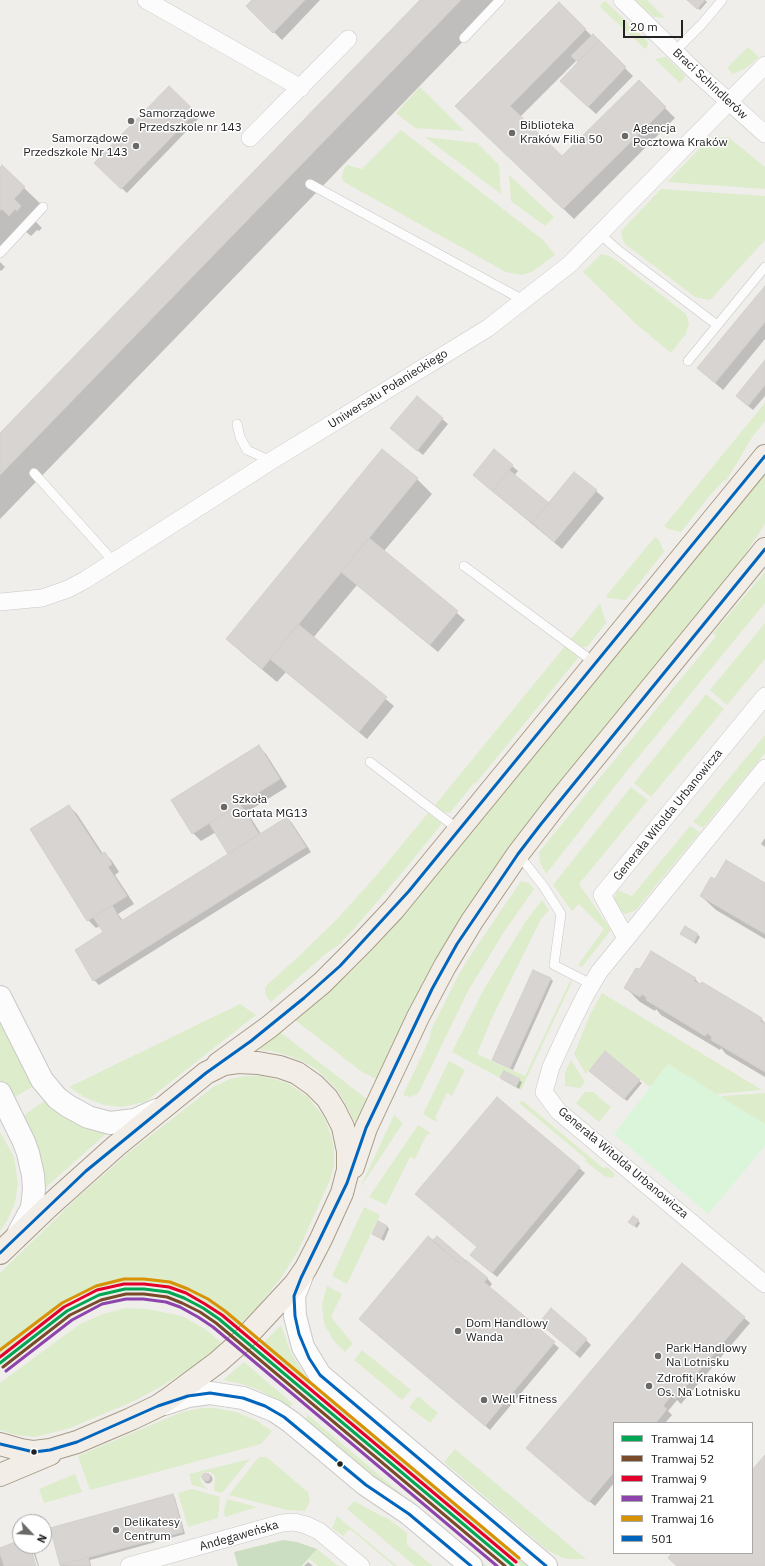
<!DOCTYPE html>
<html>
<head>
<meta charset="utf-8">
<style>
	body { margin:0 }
	#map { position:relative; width:765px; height:1566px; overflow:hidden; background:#f0eeeb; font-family:"IBM Plex Sans",sans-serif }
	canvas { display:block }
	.legend { position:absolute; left:613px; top:1422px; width:140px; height:132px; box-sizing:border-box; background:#fff; border:1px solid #a7a7a7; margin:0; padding:5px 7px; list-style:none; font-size:12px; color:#222 }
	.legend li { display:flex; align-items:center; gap:8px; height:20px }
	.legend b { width:20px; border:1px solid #a7a7a7 }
	.north { position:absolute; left:12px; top:1514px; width:40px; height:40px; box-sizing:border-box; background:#fff; border:1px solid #a7a7a7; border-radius:50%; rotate:115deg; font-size:11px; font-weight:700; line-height:16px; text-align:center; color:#222 }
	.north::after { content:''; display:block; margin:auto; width:14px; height:18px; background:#6a6968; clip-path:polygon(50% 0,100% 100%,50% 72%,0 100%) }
	.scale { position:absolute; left:623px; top:20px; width:60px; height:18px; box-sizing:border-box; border:2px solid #222; border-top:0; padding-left:5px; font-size:12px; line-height:14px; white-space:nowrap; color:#222; -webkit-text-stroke:3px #fff; paint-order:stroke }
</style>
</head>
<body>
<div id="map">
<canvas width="765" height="1566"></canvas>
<ul class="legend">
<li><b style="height:5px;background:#00a651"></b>Tramwaj 14</li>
<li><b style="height:5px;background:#7a4b2a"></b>Tramwaj 52</li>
<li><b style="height:5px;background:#e4002b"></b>Tramwaj 9</li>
<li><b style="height:5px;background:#8e44ad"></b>Tramwaj 21</li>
<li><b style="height:5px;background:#d79205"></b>Tramwaj 16</li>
<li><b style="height:5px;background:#0065bd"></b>501</li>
</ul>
<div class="north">N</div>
<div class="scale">20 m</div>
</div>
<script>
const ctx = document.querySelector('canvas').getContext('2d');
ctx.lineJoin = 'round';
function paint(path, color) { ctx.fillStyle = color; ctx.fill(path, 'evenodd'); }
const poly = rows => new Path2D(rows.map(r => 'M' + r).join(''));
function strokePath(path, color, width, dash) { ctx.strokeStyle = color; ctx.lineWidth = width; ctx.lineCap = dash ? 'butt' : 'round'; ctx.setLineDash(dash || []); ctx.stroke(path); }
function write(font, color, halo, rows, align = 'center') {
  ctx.font = font + ' "IBM Plex Sans",sans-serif'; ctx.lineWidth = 3; ctx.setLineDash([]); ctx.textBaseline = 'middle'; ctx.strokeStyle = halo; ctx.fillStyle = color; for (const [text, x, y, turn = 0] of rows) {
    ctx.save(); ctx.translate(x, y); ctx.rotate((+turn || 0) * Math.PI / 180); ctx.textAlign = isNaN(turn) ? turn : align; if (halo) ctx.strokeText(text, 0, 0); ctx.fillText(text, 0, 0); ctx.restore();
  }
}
paint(poly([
	[634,0,647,0,665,18,654,17],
	[605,1,648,42,647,48,645,49,600,7,602,3],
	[748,47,759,57,746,68,733,74,727,68],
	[666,57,686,76,680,83,655,59],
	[420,87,464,131,415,128,396,113],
	[401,130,543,240,555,255,532,272,522,275,506,272,344,182,342,178,343,171,347,165,362,169],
	[425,137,477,143,499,165,501,194],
	[728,137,765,167,765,189,667,182,707,141,712,138],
	[509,175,554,217,545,226,511,201],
	[661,189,765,196,765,240,712,298,709,300,695,297,625,244,622,238,621,231],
	[601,254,609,256,616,260,686,314,689,323,686,334,671,353,636,324,583,272],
	[765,403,765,421,753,436,726,481,724,480,707,499,681,532,668,529,664,526],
	[765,472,765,524,746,553,731,573,593,741,512,845,451,934,422,984,378,1080,362,1072,295,1020,353,970,390,931],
	[655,537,659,540,664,552,626,600,608,598,606,596],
	[765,572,765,603,622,777,546,874,540,863,539,852,716,636,713,633],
	[600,603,606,623,587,647,582,647,571,639],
	[765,623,765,659,727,705,710,690],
	[565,646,576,655,578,658,476,783,474,783,450,813,444,812,435,805],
	[706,694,724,709,651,797,634,783],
	[765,735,765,753,703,828,693,822],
	[631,787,648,800,579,884,611,930,582,967,578,965,604,929,579,904,572,911,553,885],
	[428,813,441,823,441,825,401,874,353,930,342,941,343,942,324,955,271,1002,265,994,265,988,268,984,297,958,337,919,376,876],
	[690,826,700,832,636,910,626,914,621,912,613,900,618,890,632,896],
	[521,881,529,883,534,889,504,932,468,991,418,1094,410,1097,403,1095,430,1038,431,1030,457,978,468,959],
	[542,900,549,910,541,919,492,1018,477,1054,525,1076,570,981,572,982,521,1090,516,1087,520,1079,504,1071,500,1078,452,1052,484,989,526,921],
	[602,993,762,1090,716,1094,668,1064,650,1087,605,1051,586,1074,574,1054,590,1015],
	[240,1004,256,1015,145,1102,122,1107,104,1105,84,1097,69,1087],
	[0,1010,37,1084,10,1100,0,1080],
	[280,1032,368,1100,359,1118,356,1121,354,1121,343,1099,336,1088,316,1069,304,1062,289,1056,272,1051,260,1050,260,1048],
	[571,1060,585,1082,580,1088,565,1086,565,1072],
	[449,1061,465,1070,452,1096,447,1093,435,1118,437,1119,436,1122,423,1114],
	[245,1076,261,1076,274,1079,289,1084,307,1096,324,1117,331,1135,334,1148,334,1165,330,1180,298,1251,281,1278,259,1305,237,1328,210,1306,176,1288,164,1285,140,1282,110,1285,99,1288,73,1299,0,1355,0,1273,79,1196,132,1150,213,1087,230,1079],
	[585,1092,593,1092,611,1107,599,1122,576,1103],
	[765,1093,765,1141,699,1106,723,1096],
	[48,1098,108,1132,44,1189,19,1119],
	[521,1101,523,1101,603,1168,607,1167,615,1174,613,1178,604,1176,585,1161,586,1159,519,1103],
	[394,1115,403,1123,360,1188],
	[418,1125,430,1133,429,1135,427,1134,415,1159,410,1157,386,1205,369,1197],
	[0,1132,14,1157,18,1184,15,1203,7,1221,0,1231],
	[364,1207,380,1215,347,1284,332,1276],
	[327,1286,342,1294,331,1317,348,1338,353,1343,345,1352,334,1341,324,1324,322,1304],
	[125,1308,147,1309,182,1316,205,1329,222,1343,194,1366,162,1386,132,1402,70,1428,35,1437,15,1435,0,1430,0,1383,80,1324,103,1314],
	[281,1325,291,1353,302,1371,311,1382,307,1387,260,1346],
	[362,1350,411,1390,402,1400,354,1360],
	[244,1362,293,1404,290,1407,259,1390,242,1384,223,1380],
	[325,1395,529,1566,521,1566,322,1398],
	[418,1396,438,1413,430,1423,409,1407],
	[202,1408,214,1408,236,1412,257,1421,272,1431,261,1444,90,1490,78,1456,182,1412],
	[308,1415,487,1566,480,1566,305,1419],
	[455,1449,586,1559,570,1559,563,1558,547,1550,444,1462],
	[260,1457,265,1457,269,1459,308,1492,310,1501,305,1511,287,1510,229,1495,257,1459],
	[250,1459,222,1493,214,1491,215,1476,210,1472,204,1472,200,1478,202,1484,208,1489,192,1485,189,1474],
	[75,1474,82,1492,44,1503,39,1489],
	[192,1489,220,1497,218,1518,188,1527,178,1493],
	[227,1499,257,1507,225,1517,224,1511],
	[354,1501,385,1518,386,1517,407,1533,407,1545,433,1566,415,1566,347,1509],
	[337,1516,397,1566,394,1566,350,1529,343,1536,332,1528],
	[317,1549,338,1566,318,1566,309,1559]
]), '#ddeccb');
paint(poly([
	[283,1540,297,1542,317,1549,302,1566,238,1566,234,1552]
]), '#cbdec1');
paint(poly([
	[668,1064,765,1124,765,1146,708,1214,614,1134]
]), '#daf5da');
paint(poly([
	[253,0,320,0,282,40,247,6],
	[421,0,503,0,0,519,0,435],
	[689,0,705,0,707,2,700,10],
	[559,4,633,76,596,114,569,89,580,63,577,60,520,117,562,157,639,82,675,118,574,219,467,116],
	[169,87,200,117,127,193,95,163],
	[2,167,46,209,35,221,42,228,39,231,37,230,31,236,24,230,0,255,0,169],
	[0,262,5,267,1,271,0,270],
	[765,287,765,339,723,390,698,368],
	[765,362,765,396,753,410,742,401],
	[417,397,448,424,423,455,391,428],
	[382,450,417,479,432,494,384,551,465,620,438,652,357,585,313,638,394,706,367,739,286,672,277,682,242,653,228,639],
	[494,451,518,471,514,476,549,504,596,491,604,498,562,549,479,480],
	[259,747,266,754,287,787,247,812,261,834,287,818,292,823,311,852,99,985,94,980,104,933,100,926,96,928,88,920,69,806,77,814,103,854,105,853,112,861,119,872,115,875,134,904,118,914,123,921,230,854,216,832,201,841,193,833],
	[765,838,765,847,761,844],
	[715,880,765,884,765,939,716,910,701,896],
	[682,934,698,935,700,937,696,944],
	[551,979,553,981,513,1070,496,1062,493,1060],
	[695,979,701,985,761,1019,765,1023,765,1077,726,1054,721,1048,720,1050,661,1015,656,1009,655,1011,640,1002,625,987],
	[505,1072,522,1082,519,1089,501,1078],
	[593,1073,639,1081,642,1083,627,1101],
	[497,1098,585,1173,497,1277,477,1260],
	[638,1221,640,1223,637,1228,632,1224],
	[387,1226,389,1229,384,1241,373,1234],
	[437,1237,487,1278,492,1284,489,1288,559,1348,490,1430,402,1355,433,1242],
	[682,1265,750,1323,681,1404,677,1400,668,1411,672,1415,665,1423,614,1423,614,1483,595,1506,527,1448],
	[546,1328,586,1340,591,1345,580,1358],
	'203.5 1479a4.5 4.5 0 1 1 9 0a4.5 4.5 0 1 1-9 0Z',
	[173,1495,175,1498,185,1534,90,1560,91,1566,61,1566,51,1529],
	[27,1520,30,1522,22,1522],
	[20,1523,20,1530,18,1524],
	[20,1541,20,1546,29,1546,35,1566,0,1566,0,1549],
	[31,1546,40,1546,34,1549,39,1566,38,1566],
	[308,1562,313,1566,304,1566]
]), '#0003');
const building = poly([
	[252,0,305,0,273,33,246,6,252,0],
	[420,0,461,0,0,475,0,433,420,0],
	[687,0,705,0,697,9,687,0],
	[559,2,586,29,510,106,562,156,639,80,666,107,563,209,455,106,559,2],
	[593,34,599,40,578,62,571,56,593,34],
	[599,40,626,67,588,107,560,81,599,40],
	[169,86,196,112,121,189,94,163,169,86],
	[2,165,25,187,14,199,21,206,17,211,15,209,9,216,2,209,0,211,0,168,2,165],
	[765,286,765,322,715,383,697,368,765,286],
	[765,360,765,385,748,406,736,396,765,360],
	[417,396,443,418,417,451,390,428,417,396],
	[382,449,418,478,262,669,226,639,382,449],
	[494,449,513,465,492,491,473,475,494,449],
	[509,470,549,503,532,523,492,491,509,470],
	[574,472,597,490,554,542,532,523,574,472],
	[369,538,458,611,430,645,341,572,369,538],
	[298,624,387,697,359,732,270,659,298,624],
	[259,745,280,779,192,834,171,800,259,745],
	[240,804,259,834,228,854,209,823,240,804],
	[69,805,101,854,105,852,112,864,108,867,127,896,87,921,30,829,69,805],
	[287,817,306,847,93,981,75,950,103,932,93,917,112,905,121,921,287,817],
	[726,860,765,883,765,934,700,896,711,877,715,879,726,860],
	[685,926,698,934,694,942,680,934,685,926],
	[651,951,696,978,694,981,700,984,702,982,762,1018,760,1021,765,1024,765,1072,711,1040,712,1037,707,1033,705,1036,646,1000,647,998,642,994,640,997,624,988,636,968,640,969,651,951],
	[533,970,551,978,510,1068,492,1060,533,970],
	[605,1051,640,1080,624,1099,589,1071,605,1051],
	[504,1071,520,1079,516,1087,500,1078,504,1071],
	[497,1097,580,1167,492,1273,470,1255,477,1247,415,1194,497,1097],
	[633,1216,639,1220,634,1226,628,1222,633,1216],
	[378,1221,387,1226,381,1239,372,1234,378,1221],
	[428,1236,462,1265,466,1260,488,1278,484,1282,555,1342,485,1426,359,1319,428,1236],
	[437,1236,465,1260,462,1265,432,1241,437,1236],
	[682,1263,745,1317,675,1399,671,1396,663,1406,667,1409,656,1423,614,1423,614,1472,589,1502,526,1448,682,1263],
	[551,1308,587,1339,575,1353,539,1323,551,1308],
	[765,1455,765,1566,677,1566,668,1558,672,1553,752,1553,752,1470,765,1455],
	'202 1477a4 4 0 1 1 8 0a4 4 0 1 1-8 0Z',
	[173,1494,183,1532,60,1565,50,1528,173,1494],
	[20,1540,20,1546,30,1546,36,1566,4,1566,0,1554,0,1548,20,1540],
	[88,1557,90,1565,85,1566,60,1565,88,1557]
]);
paint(building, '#d7d4d2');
strokePath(building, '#d3d0cc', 1);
const service = poly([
	[464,38,500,0],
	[674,52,702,24,722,0],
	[310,184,523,300],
	[600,234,618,250,717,325],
	[0,253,43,207],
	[688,361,765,267],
	[237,424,240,437,247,450,271,461],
	[34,473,114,562],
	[464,566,595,663],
	[370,762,459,830],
	[518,854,544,887,561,914,554,965,591,984]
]);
const minor = poly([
	[146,0,301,88],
	[622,0,698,74,765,134],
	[250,138,348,39],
	[0,602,42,598,68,589,85,580,271,461,488,328,570,264,765,65],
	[765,768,599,972,586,994,569,1028,551,1067,544,1092,558,1111,765,1284],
	[626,938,602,895,765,696],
	[129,1566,282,1523,294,1522,306,1525,319,1531,361,1566]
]);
const tertiary = poly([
	[0,997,42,1080,57,1098,68,1106,88,1117,110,1123,135,1120,157,1110],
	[0,1093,24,1142,28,1153,33,1175,34,1189,32,1208,18,1234],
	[303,1273,294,1296,295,1316,303,1347,320,1375,546,1566],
	[164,1404,188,1396,210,1393,243,1398,275,1411,291,1422,366,1485,409,1514,471,1566]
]);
const primary = poly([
	[218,1064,269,1027,322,983,363,942,394,909,765,456],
	[353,1167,366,1128,418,1017,445,966,472,921,518,854,558,802,765,549],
	[0,1253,49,1206,116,1146,206,1073,224,1064,238,1062,258,1063,280,1067,297,1073,314,1085,327,1098,335,1111,343,1127,348,1151,348,1170,342,1193,321,1239,306,1268,295,1284,243,1340,218,1362,167,1400,158,1406,131,1419,77,1442,50,1450,34,1452,21,1450,0,1444],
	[0,1475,50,1454]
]);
strokePath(service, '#c9c8c7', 10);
strokePath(minor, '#c9c8c7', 18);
strokePath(tertiary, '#c9c8c7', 24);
strokePath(primary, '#a79c86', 24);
strokePath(service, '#fdfcfc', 9);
strokePath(minor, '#fdfcfc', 17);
strokePath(tertiary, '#fdfcfc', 22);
strokePath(primary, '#f3ede7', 22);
strokePath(poly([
	[0,1253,86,1171,206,1073,251,1041,304,998,340,966,409,891,765,456],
	[0,1444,34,1452,50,1450,77,1442,158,1406,188,1396,210,1393,243,1398,265,1406,284,1417,366,1485,409,1514,471,1566],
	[546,1566,320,1375,309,1358,299,1334,295,1316,294,1296,301,1278,347,1183,366,1128,432,989,457,944,518,854,541,824,765,549]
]), '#0065bd', 3);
strokePath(poly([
	[0,1363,67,1311,99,1295,125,1289,144,1289,168,1292,184,1298,203,1308,219,1319,513,1566]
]), '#00a651', 3);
strokePath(poly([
	[3,1367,70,1315,101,1300,126,1294,144,1294,167,1297,182,1303,200,1312,216,1323,505,1566]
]), '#7a4b2a', 3);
strokePath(poly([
	[0,1357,64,1307,97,1290,124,1284,144,1284,169,1287,186,1293,205,1304,222,1315,516,1562]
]), '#e4002b', 3);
strokePath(poly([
	[6,1371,72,1320,102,1304,126,1299,143,1299,166,1302,180,1307,198,1317,213,1327,497,1566]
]), '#8e44ad', 3);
strokePath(poly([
	[0,1350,62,1303,96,1286,124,1279,144,1279,170,1282,188,1289,208,1299,225,1311,519,1558]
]), '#d79205', 3);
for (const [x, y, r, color] of [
	[131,121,4,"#6a6968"],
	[512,133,4,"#6a6968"],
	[625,136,4,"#6a6968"],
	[136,146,4,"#6a6968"],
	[224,807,4,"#6a6968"],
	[458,1331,4,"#6a6968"],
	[658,1356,4,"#6a6968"],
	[649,1386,4,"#6a6968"],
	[484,1400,4,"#6a6968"],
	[34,1452,3.5,"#222"],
	[340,1464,3.5,"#222"],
	[116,1530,4,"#6a6968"]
]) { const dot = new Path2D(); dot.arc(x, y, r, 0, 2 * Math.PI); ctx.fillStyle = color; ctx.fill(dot); strokePath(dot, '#fff', 1.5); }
write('12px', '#222', '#fff', [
	["Braci Schindlerów",710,84,43],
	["Uniwersału Połanieckiego",388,389,-32],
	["Generała Witolda Urbanowicza",668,815,-51],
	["Generała Witolda Urbanowicza",623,1163,40],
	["Andegaweńska",239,1536,-16]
]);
write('12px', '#222', '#fff', [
	["Samorządowe",139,114],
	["Przedszkole nr 143",139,128],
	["Biblioteka",520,126],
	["Kraków Filia 50",520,140],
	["Agencja",633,129],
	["Pocztowa Kraków",633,143],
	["Samorządowe",128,139,"right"],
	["Przedszkole Nr 143",128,153,"right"],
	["Szkoła",232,800],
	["Gortata MG13",232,814],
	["Dom Handlowy",466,1324],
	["Wanda",466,1338],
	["Park Handlowy",666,1349],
	["Na Lotnisku",666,1363],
	["Zdrofit Kraków",657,1379],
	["Os. Na Lotnisku",657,1393],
	["Well Fitness",492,1400],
	["Delikatesy",124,1523],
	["Centrum",124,1537]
], 'left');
</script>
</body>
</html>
